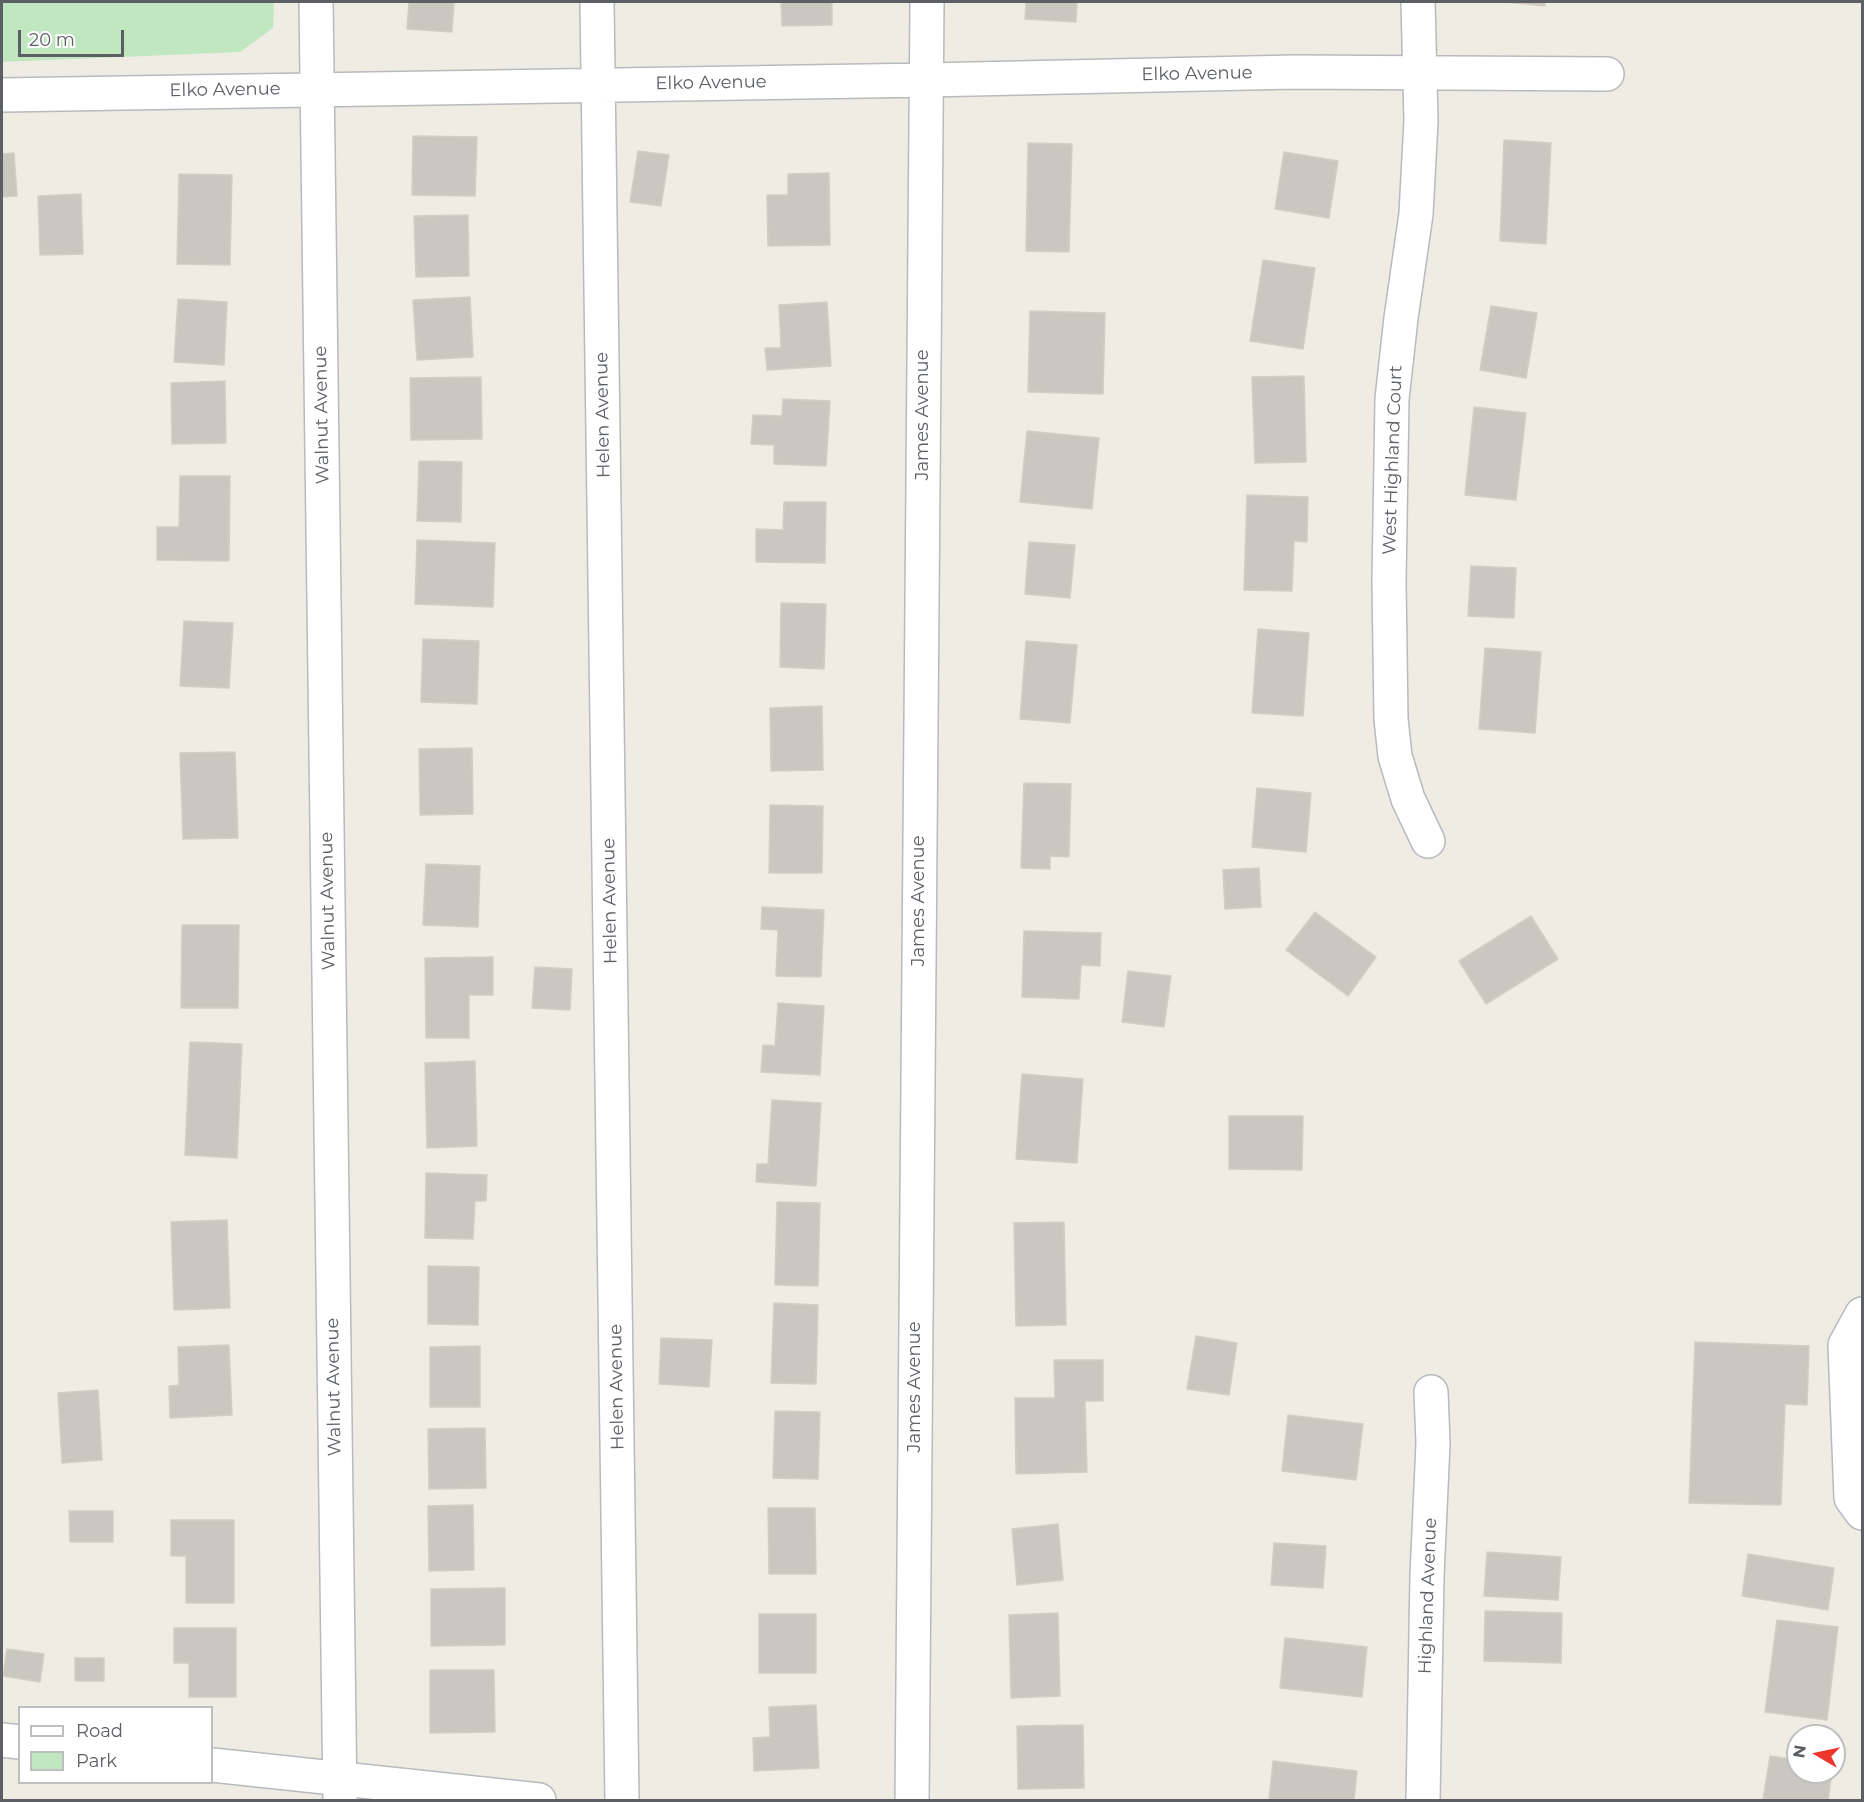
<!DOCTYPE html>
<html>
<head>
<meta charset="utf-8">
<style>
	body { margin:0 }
	#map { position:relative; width:1864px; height:1802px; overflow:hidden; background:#efece4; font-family:Montserrat,sans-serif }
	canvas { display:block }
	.frame { position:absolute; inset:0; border:3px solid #5c6065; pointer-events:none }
	.legend { position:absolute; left:18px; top:1706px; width:195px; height:78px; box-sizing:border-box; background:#fff; border:2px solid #bebfc1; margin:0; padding:8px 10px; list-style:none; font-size:18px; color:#5c6065 }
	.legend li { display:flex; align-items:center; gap:12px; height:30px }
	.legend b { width:30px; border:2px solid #bebfc1 }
	.north { position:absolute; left:1786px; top:1724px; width:60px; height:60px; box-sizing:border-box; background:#fff; border:2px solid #bebfc1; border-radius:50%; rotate:279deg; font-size:16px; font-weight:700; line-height:24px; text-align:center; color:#5c6065 }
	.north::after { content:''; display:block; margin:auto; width:21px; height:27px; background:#ed372d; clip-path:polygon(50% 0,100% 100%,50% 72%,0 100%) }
	.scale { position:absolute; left:18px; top:30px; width:106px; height:27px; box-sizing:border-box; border:3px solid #5c6065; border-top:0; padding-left:8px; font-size:18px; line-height:21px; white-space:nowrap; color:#5c6065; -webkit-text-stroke:4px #fff; paint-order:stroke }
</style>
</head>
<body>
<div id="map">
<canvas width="1864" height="1802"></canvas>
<div class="frame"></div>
<ul class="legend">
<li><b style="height:8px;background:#fff"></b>Road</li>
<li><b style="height:16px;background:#c1e7c0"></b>Park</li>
</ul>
<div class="north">N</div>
<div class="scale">20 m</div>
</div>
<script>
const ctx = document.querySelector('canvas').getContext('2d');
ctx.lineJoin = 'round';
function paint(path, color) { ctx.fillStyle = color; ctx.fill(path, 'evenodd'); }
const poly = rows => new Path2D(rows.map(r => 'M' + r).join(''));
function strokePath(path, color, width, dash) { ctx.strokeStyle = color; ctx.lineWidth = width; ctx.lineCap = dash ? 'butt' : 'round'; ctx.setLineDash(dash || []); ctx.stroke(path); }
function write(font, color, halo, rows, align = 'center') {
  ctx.font = font + ' Montserrat,sans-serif'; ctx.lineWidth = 6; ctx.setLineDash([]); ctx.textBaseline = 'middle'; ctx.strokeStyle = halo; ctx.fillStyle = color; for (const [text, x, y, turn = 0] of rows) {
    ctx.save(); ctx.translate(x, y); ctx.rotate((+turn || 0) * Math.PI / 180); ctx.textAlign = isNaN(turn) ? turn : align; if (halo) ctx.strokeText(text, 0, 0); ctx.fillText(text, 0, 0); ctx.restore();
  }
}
paint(poly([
	[2,2,274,2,273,28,240,52,2,62]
]), '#c1e7c0');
const building = poly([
	[409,2,454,2,452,32,407,29,409,2],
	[781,2,832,2,832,25,782,26,781,2],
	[1026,2,1077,2,1076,22,1025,19,1026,2],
	[1506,2,1545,2,1545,6,1506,2],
	[413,136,477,137,475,196,412,195,413,136],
	[1504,140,1551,143,1546,244,1500,241,1504,140],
	[1028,143,1072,144,1069,252,1026,251,1028,143],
	[638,151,669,155,661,206,630,202,638,151],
	[1284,152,1338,161,1329,218,1275,209,1284,152],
	[14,153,17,196,2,197,2,154,14,153],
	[829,173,830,245,768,246,767,195,788,195,788,174,829,173],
	[179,174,232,175,230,265,177,264,179,174],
	[81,194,83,254,40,255,38,196,81,194],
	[468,215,469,276,416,277,414,216,468,215],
	[1263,260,1315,268,1303,349,1250,341,1263,260],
	[470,297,473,357,417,360,413,300,470,297],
	[178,299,227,302,224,365,174,362,178,299],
	[827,302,831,366,767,370,765,348,781,348,779,305,827,302],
	[1491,306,1537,313,1526,378,1480,370,1491,306],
	[1030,311,1105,313,1103,394,1028,392,1030,311],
	[1304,376,1306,462,1255,463,1252,377,1304,376],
	[481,377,482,439,411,440,410,378,481,377],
	[225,381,226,443,172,444,171,383,225,381],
	[783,399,830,401,826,466,774,464,774,445,751,444,753,415,782,416,783,399],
	[1474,407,1526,413,1516,500,1465,495,1474,407],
	[1027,431,1099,438,1092,509,1020,502,1027,431],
	[419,461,462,462,461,522,417,521,419,461],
	[180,476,230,476,229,561,157,560,157,527,179,527,180,476],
	[1247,495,1308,497,1307,542,1294,541,1292,591,1244,590,1247,495],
	[784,502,826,502,825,563,756,562,756,529,783,530,784,502],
	[417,540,495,543,493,607,415,604,417,540],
	[1029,542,1075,545,1070,598,1025,594,1029,542],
	[1471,566,1516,568,1514,618,1468,616,1471,566],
	[781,603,826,604,824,669,780,667,781,603],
	[184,621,233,623,229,688,180,686,184,621],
	[1258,629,1309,633,1303,716,1252,713,1258,629],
	[423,639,479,641,477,704,421,702,423,639],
	[1026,641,1077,645,1070,723,1020,719,1026,641],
	[1485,648,1541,652,1535,733,1479,729,1485,648],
	[822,706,823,770,771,771,770,708,822,706],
	[472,748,473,814,420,815,419,749,472,748],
	[235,752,238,838,183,839,180,753,235,752],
	[1024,783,1071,784,1069,857,1050,856,1050,869,1021,868,1024,783],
	[1257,788,1311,793,1306,852,1252,847,1257,788],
	[770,805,823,806,822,873,769,873,770,805],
	[426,864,480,866,478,927,423,925,426,864],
	[1259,868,1261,907,1225,909,1223,870,1259,868],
	[762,907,824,910,821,977,776,976,778,930,761,929,762,907],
	[1315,912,1376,957,1348,996,1286,950,1315,912],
	[1531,916,1558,959,1486,1004,1459,961,1531,916],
	[182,925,239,925,238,1008,181,1008,182,925],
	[1024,931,1101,933,1100,966,1081,965,1079,999,1022,997,1024,931],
	[493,957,493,995,469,995,469,1038,426,1038,425,958,493,957],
	[535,967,572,969,570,1010,532,1008,535,967],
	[1128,971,1171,976,1164,1027,1122,1022,1128,971],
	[778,1003,824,1006,820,1075,761,1072,763,1045,775,1046,778,1003],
	[190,1042,242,1044,237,1158,185,1155,190,1042],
	[475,1061,477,1146,427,1148,425,1063,475,1061],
	[1022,1074,1083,1079,1077,1163,1016,1159,1022,1074],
	[772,1100,821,1103,816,1186,756,1182,757,1164,768,1164,772,1100],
	[1229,1116,1303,1116,1302,1170,1229,1169,1229,1116],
	[426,1173,487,1175,486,1201,475,1201,473,1239,425,1238,426,1173],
	[777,1202,820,1203,818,1286,775,1285,777,1202],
	[227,1220,230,1308,174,1310,171,1222,227,1220],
	[1064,1222,1066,1325,1016,1326,1014,1223,1064,1222],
	[428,1266,479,1267,478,1325,428,1324,428,1266],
	[774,1303,818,1305,816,1384,771,1383,774,1303],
	[1196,1336,1237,1343,1229,1395,1187,1389,1196,1336],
	[661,1338,712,1340,709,1387,659,1384,661,1338],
	[1695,1342,1809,1346,1807,1405,1785,1404,1781,1505,1689,1503,1695,1342],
	[229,1345,232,1415,170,1418,169,1386,179,1385,178,1347,229,1345],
	[480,1346,480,1407,430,1407,430,1347,480,1346],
	[1054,1360,1103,1360,1103,1401,1085,1401,1087,1472,1016,1474,1015,1398,1055,1398,1054,1360],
	[98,1390,102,1460,62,1463,58,1393,98,1390],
	[775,1411,820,1412,818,1479,773,1478,775,1411],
	[1288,1415,1363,1424,1356,1480,1282,1471,1288,1415],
	[485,1428,486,1488,429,1489,428,1429,485,1428],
	[473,1505,474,1570,429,1571,428,1506,473,1505],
	[768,1508,815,1508,816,1574,769,1574,768,1508],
	[69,1511,113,1511,113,1542,70,1542,69,1511],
	[171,1520,234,1520,234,1603,186,1603,186,1556,171,1556,171,1520],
	[1058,1524,1063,1580,1017,1585,1012,1529,1058,1524],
	[1274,1543,1326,1546,1323,1588,1271,1585,1274,1543],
	[1487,1552,1561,1557,1558,1600,1484,1596,1487,1552],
	[1748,1554,1834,1568,1828,1610,1742,1596,1748,1554],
	[505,1588,505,1645,431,1646,431,1589,505,1588],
	[1485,1611,1562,1613,1561,1663,1484,1661,1485,1611],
	[1058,1613,1060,1696,1011,1698,1009,1615,1058,1613],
	[759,1614,816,1614,816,1673,759,1673,759,1614],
	[1777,1620,1838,1627,1827,1720,1765,1712,1777,1620],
	[174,1628,236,1628,236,1697,189,1697,189,1663,174,1663,174,1628],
	[1285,1638,1367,1647,1362,1697,1280,1688,1285,1638],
	[7,1649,44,1654,40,1682,3,1676,7,1649],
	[75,1658,104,1658,104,1681,75,1681,75,1658],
	[430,1670,494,1670,495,1732,430,1733,430,1670],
	[816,1705,819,1768,754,1771,753,1738,770,1737,769,1707,816,1705],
	[1083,1725,1084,1788,1018,1789,1017,1726,1083,1725],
	[1770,1756,1798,1760,1798,1772,1832,1772,1828,1800,1763,1800,1770,1756],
	[1273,1761,1357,1771,1354,1800,1269,1800,1273,1761]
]);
paint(building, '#cac7c1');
strokePath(building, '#d4cec2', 1.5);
const minor = poly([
	[316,2,340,1800],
	[597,2,622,1800],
	[1418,2,1421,121,1416,214,1401,318,1392,399,1389,582,1391,719,1395,756,1408,799,1428,841],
	[2,95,926,80,1295,72,1607,74],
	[1862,1314,1845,1345,1851,1498,1862,1513],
	[2,1740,20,1742],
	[212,1765,539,1800],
	[912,1800,927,2],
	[1423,1800,1427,1576,1433,1443,1431,1392]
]);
strokePath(minor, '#b7babe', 36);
strokePath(minor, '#fff', 33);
write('18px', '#5c6065', '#fff', [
	["Elko Avenue",1197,74,-1],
	["Elko Avenue",711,83,-1],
	["Elko Avenue",225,90,-1],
	["Walnut Avenue",322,415,-91],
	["Helen Avenue",603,415,-91],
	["James Avenue",923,415,-90],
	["West Highland Court",1393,460,-88],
	["Walnut Avenue",328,901,-91],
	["Helen Avenue",610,901,-91],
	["James Avenue",919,901,-90],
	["Walnut Avenue",334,1387,-91],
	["Helen Avenue",617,1387,-91],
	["James Avenue",915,1387,-90],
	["Highland Avenue",1428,1596,-88]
]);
</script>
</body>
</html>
